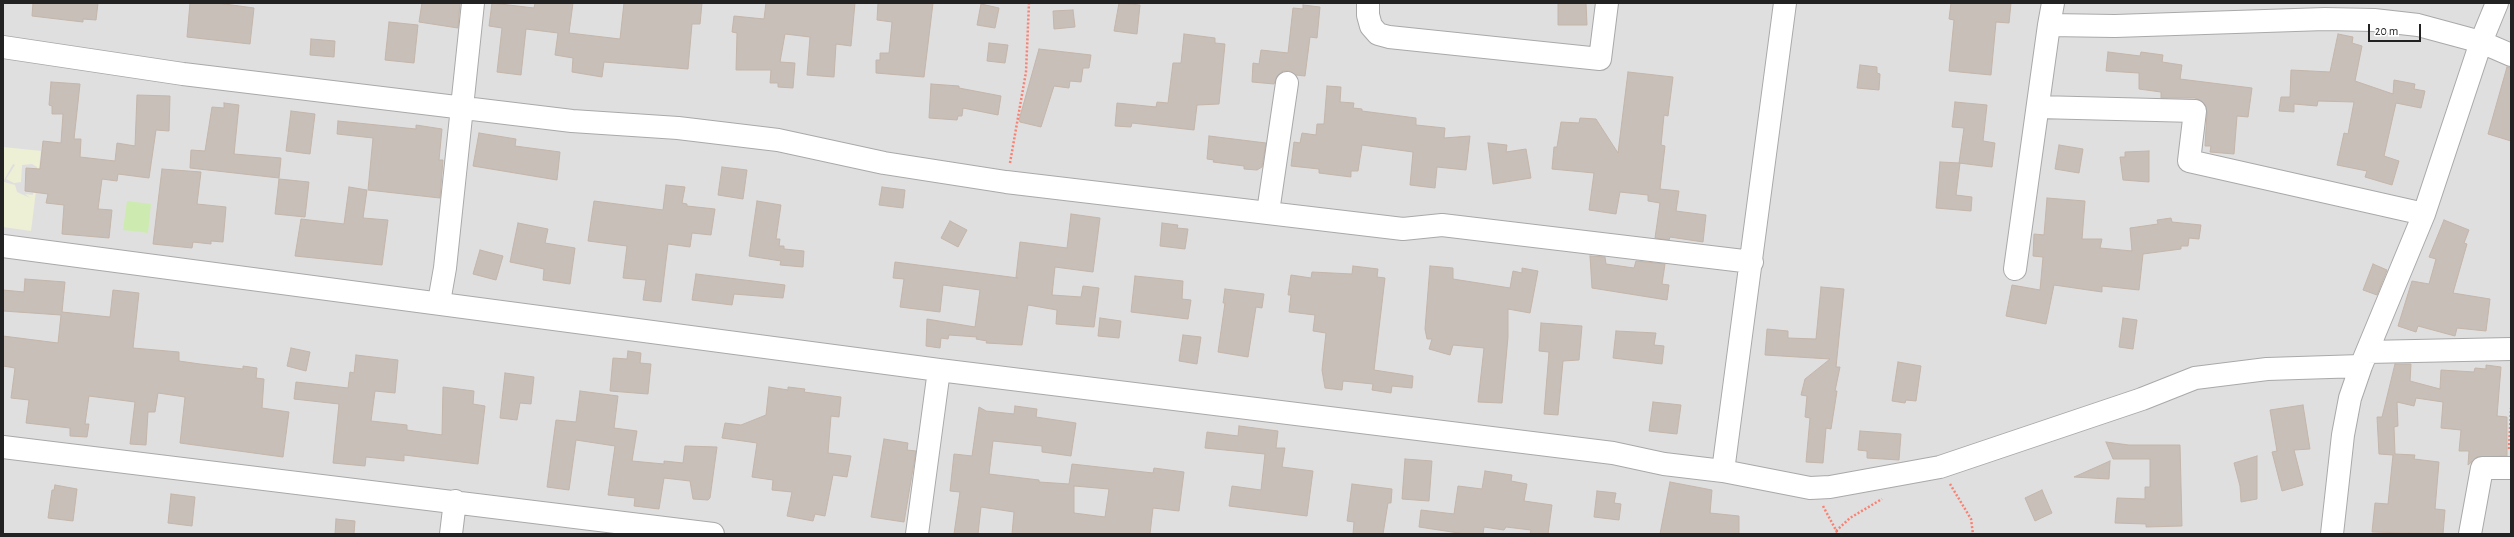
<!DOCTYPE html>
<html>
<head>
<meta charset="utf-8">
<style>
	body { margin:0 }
	#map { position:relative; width:2514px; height:537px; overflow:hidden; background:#f2efe9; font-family:"Alegreya Sans",sans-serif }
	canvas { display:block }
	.frame { position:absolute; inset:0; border:4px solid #222; pointer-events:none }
	.scale { position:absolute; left:2368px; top:24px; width:53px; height:18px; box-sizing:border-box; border:2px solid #222; border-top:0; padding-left:5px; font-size:12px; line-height:14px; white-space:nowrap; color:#222; -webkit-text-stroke:3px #fff; paint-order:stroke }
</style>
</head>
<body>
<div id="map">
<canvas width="2514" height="537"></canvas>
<div class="frame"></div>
<div class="scale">20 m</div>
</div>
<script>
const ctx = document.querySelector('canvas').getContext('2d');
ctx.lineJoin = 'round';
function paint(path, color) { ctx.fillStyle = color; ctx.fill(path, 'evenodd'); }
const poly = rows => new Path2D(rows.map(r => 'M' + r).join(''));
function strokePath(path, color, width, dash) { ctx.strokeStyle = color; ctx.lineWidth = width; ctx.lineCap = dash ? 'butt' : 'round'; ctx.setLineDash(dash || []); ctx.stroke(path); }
paint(poly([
	[3,3,2511,3,2511,534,3,534]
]), '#e0dfdf');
paint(poly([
	[3,147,41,151,31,231,3,227,3,184,4,182,15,185,17,192,30,198,25,194,33,195,37,167,32,164,22,165,21,182,14,183,6,179,15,165,13,164,3,182]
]), '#eef0d5');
paint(poly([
	[127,201,151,204,148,233,123,230]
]), '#cdebb0');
const building = poly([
	[33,3,98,3,96,20,83,19,83,22,32,16,33,3],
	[190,3,217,3,254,8,250,44,187,37,190,3],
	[422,3,460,3,458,28,419,22,422,3],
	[492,3,534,8,535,3,573,3,569,33,620,39,624,3,702,3,700,24,692,24,688,69,604,62,602,77,572,72,573,58,555,55,558,33,526,29,521,75,497,72,502,28,489,26,492,3],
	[766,3,855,3,851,46,836,44,834,77,807,75,810,37,785,34,780,62,795,63,793,88,778,87,778,83,770,83,771,70,736,70,737,33,732,32,734,16,764,19,766,3],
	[878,3,933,3,924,77,876,73,876,60,880,60,880,53,889,53,892,22,877,20,878,3],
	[1119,3,1140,5,1137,34,1114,31,1119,3],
	[1558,3,1586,3,1587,25,1558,25,1558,3],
	[1951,3,2011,3,2009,23,1996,22,1991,75,1949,71,1954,20,1949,19,1951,3],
	[981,4,999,8,995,28,977,25,981,4],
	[1303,5,1320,7,1317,38,1310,37,1305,76,1296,75,1289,71,1283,71,1277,76,1274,84,1252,82,1253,63,1259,64,1261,50,1288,53,1293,8,1303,9,1303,5],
	[1073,10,1075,27,1054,29,1053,11,1073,10],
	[389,22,418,25,414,63,385,60,389,22],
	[1184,34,1215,38,1215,43,1225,44,1219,104,1197,105,1194,130,1132,123,1131,127,1115,126,1117,103,1156,107,1157,102,1168,103,1173,63,1181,63,1184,34],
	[2338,34,2353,37,2352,43,2362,46,2355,81,2393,94,2394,80,2415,84,2414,89,2425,91,2421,108,2396,103,2384,156,2399,161,2392,185,2365,177,2367,171,2337,165,2344,133,2348,134,2354,102,2318,101,2317,106,2294,104,2294,112,2279,111,2281,97,2290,97,2291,70,2330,72,2338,34],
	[311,39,335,41,334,57,310,55,311,39],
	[989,43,1008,45,1005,63,987,61,989,43],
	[1039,49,1091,55,1089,68,1083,68,1081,82,1070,81,1069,88,1054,86,1041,127,1020,122,1019,120,1039,49],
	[2108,52,2140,56,2141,52,2163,55,2162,62,2182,65,2180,79,2252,88,2248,117,2237,116,2234,154,2210,152,2211,146,2205,146,2207,112,2202,101,2195,98,2161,98,2161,92,2139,89,2139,73,2106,71,2108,52],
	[1860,65,1877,67,1877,73,1880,74,1879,90,1857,88,1860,65],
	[2507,67,2511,68,2511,141,2488,134,2507,67],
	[1628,72,1673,77,1668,116,1664,115,1661,145,1665,146,1660,189,1679,191,1676,211,1706,215,1703,242,1670,237,1669,240,1655,238,1660,203,1648,201,1648,195,1620,192,1616,214,1589,210,1594,173,1552,169,1554,147,1557,147,1561,122,1579,123,1580,118,1596,119,1618,153,1628,72],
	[51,82,80,84,74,139,81,139,80,157,115,161,117,143,135,146,137,95,170,96,169,131,156,130,149,178,118,174,117,181,102,179,98,209,112,210,109,238,62,234,64,205,46,203,48,194,25,191,26,168,40,169,43,141,61,143,63,114,52,114,52,106,49,105,51,82],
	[931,84,959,86,959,88,1001,96,998,115,963,108,962,116,958,116,957,120,929,118,931,84],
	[1327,86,1341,87,1340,102,1354,103,1353,108,1362,109,1362,111,1416,118,1416,125,1445,128,1444,138,1470,136,1466,170,1437,167,1435,188,1410,185,1413,152,1362,145,1358,171,1351,171,1351,177,1319,173,1319,169,1291,166,1294,142,1300,143,1302,133,1316,135,1317,124,1324,124,1327,86],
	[1955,102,1987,105,1983,141,1995,143,1992,167,1959,163,1964,128,1952,127,1955,102],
	[224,103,239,105,234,154,281,158,279,178,190,168,191,150,205,151,212,107,224,108,224,103],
	[291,111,315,114,310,154,286,151,291,111],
	[338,121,416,129,416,125,442,129,439,160,443,160,440,198,368,190,373,138,337,134,338,121],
	[479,133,516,139,515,146,560,152,557,180,473,166,479,133],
	[1209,136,1266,143,1262,167,1257,170,1244,169,1244,166,1213,162,1214,160,1207,159,1209,136],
	[1488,143,1507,145,1506,152,1526,149,1531,178,1493,184,1488,143],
	[2059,145,2083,149,2079,173,2055,169,2059,145],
	[2149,151,2149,182,2123,180,2120,157,2125,157,2125,152,2149,151],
	[1940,162,1960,163,1956,195,1972,197,1971,211,1936,208,1940,162],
	[722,167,747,170,743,199,718,195,722,167],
	[162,169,201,172,197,204,226,207,223,242,211,241,211,244,193,242,192,248,153,244,162,169],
	[279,179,309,182,305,217,275,214,279,179],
	[666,185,685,187,682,203,687,204,687,206,715,209,711,235,692,233,690,247,668,244,661,302,643,300,646,280,623,278,627,246,588,241,594,201,663,210,666,185],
	[349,187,367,190,363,218,388,220,382,265,295,256,301,219,344,224,349,187],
	[882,187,905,190,903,208,879,205,882,187],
	[2047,198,2085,201,2082,239,2102,239,2100,248,2132,251,2130,228,2158,224,2157,220,2171,218,2172,222,2201,225,2199,239,2189,238,2188,246,2181,246,2181,249,2143,254,2139,290,2102,286,2102,292,2054,285,2046,324,2006,316,2012,285,2040,290,2043,257,2033,256,2034,234,2044,235,2047,198],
	[757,201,781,205,776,239,780,239,779,246,784,246,784,249,804,251,803,267,780,265,781,261,749,256,757,201],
	[1071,214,1100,218,1093,272,1055,267,1052,295,1081,297,1083,286,1099,288,1094,327,1056,324,1057,310,1028,305,1022,345,986,343,987,341,976,339,977,337,949,335,948,339,941,338,940,348,926,346,927,319,975,327,980,290,943,285,940,312,900,307,904,279,893,278,895,262,1018,278,1016,277,1020,242,1067,248,1071,214],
	[2444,220,2469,230,2464,243,2467,244,2453,293,2490,299,2486,331,2457,328,2455,336,2418,326,2416,332,2398,326,2412,281,2429,284,2436,259,2429,257,2444,220],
	[950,221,967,230,958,247,941,238,950,221],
	[518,223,548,229,545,243,575,248,570,284,543,280,544,269,510,262,518,223],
	[1162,223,1178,225,1177,228,1188,229,1185,249,1160,246,1162,223],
	[480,250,503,256,496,280,473,274,480,250],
	[1590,256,1605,257,1606,264,1634,268,1636,261,1665,264,1662,284,1669,285,1667,300,1592,288,1590,256],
	[2373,264,2387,270,2377,295,2363,290,2373,264],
	[1353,266,1378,269,1377,277,1385,278,1374,370,1413,376,1412,388,1392,386,1391,393,1372,390,1373,384,1343,381,1342,390,1325,388,1322,370,1326,333,1313,331,1315,315,1289,312,1291,295,1288,295,1291,275,1311,278,1312,272,1352,274,1353,266],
	[1430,266,1453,268,1453,279,1510,288,1513,271,1522,273,1522,268,1538,271,1530,313,1508,309,1508,337,1502,403,1478,402,1484,348,1453,345,1450,355,1429,349,1432,339,1427,339,1425,329,1430,266],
	[696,274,785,285,783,298,734,294,732,305,692,300,696,274],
	[1135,276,1183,281,1182,299,1191,300,1188,319,1131,312,1135,276],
	[25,279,65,282,62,312,110,317,113,290,139,293,133,348,179,352,179,361,200,364,243,369,243,366,257,368,256,378,264,379,262,408,289,412,283,457,180,443,185,397,158,393,155,412,148,412,146,445,130,444,135,402,89,396,85,424,89,424,87,437,70,436,70,428,26,423,29,400,11,398,15,368,3,366,3,336,58,343,61,315,3,311,3,290,24,292,25,279],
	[1821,287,1844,289,1836,367,1840,367,1835,391,1837,391,1831,429,1826,428,1823,463,1806,462,1810,418,1805,417,1807,396,1801,395,1805,379,1830,359,1765,355,1767,329,1788,331,1788,338,1816,339,1821,287],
	[1225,289,1264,294,1262,308,1256,307,1248,357,1218,352,1225,303,1223,303,1225,289],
	[1100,318,1121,321,1119,338,1098,336,1100,318],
	[2123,318,2137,320,2133,349,2119,347,2123,318],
	[1541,323,1582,326,1579,360,1563,361,1558,415,1544,414,1549,352,1539,351,1541,323],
	[1616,331,1656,333,1654,345,1664,346,1662,364,1613,358,1616,331],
	[1183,335,1201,337,1197,364,1179,361,1183,335],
	[291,348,310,352,306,371,287,366,291,348],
	[628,351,641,353,640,363,651,364,648,394,610,391,613,358,627,359,628,351],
	[356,355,398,360,395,393,375,391,371,421,407,425,407,430,442,435,443,387,474,391,473,404,485,406,478,464,404,455,404,461,366,457,365,466,333,463,339,404,294,399,296,382,348,388,350,372,354,373,356,355],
	[1898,362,1921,366,1916,401,1906,400,1905,403,1892,401,1898,362],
	[2395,364,2411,364,2410,381,2440,389,2441,370,2474,372,2475,368,2486,369,2486,365,2501,367,2497,416,2507,417,2507,456,2477,457,2468,465,2469,451,2459,451,2461,430,2441,428,2443,402,2416,398,2414,406,2397,402,2398,426,2394,427,2395,454,2415,455,2414,459,2439,462,2435,509,2445,510,2443,534,2372,532,2375,503,2388,504,2393,455,2379,454,2377,417,2382,417,2395,364],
	[505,373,534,377,531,404,520,403,517,420,500,418,505,373],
	[769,387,788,390,788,387,805,389,804,392,841,397,839,417,831,416,828,453,851,456,847,477,833,475,825,516,815,514,813,521,787,516,792,492,772,490,773,480,752,477,757,443,722,438,725,423,741,425,766,415,769,387],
	[580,391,618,396,614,428,637,431,632,461,664,464,664,461,683,463,685,446,717,447,710,498,708,500,693,499,690,481,664,478,659,509,634,506,635,498,608,495,615,446,576,440,569,490,547,487,556,420,576,422,580,391],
	[1653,402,1681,405,1677,434,1649,431,1653,402],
	[2303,405,2310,449,2294,450,2303,485,2282,491,2272,452,2277,451,2270,410,2303,405],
	[1015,406,1037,409,1036,417,1076,423,1071,456,1042,452,1042,446,993,441,989,474,1039,480,1039,482,1069,484,1072,464,1153,473,1154,468,1184,472,1179,511,1153,508,1150,534,1012,534,1014,512,981,507,978,534,954,534,960,492,950,491,954,454,972,456,979,407,986,411,1014,414,1015,406],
	[1074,486,1109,489,1105,517,1074,513,1074,486],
	[1239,426,1278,431,1276,448,1285,448,1282,467,1313,471,1307,516,1229,506,1232,486,1261,490,1265,454,1205,448,1207,432,1238,436,1239,426],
	[1860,431,1901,434,1899,460,1867,458,1867,451,1858,450,1860,431],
	[884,439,908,443,907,450,916,451,904,522,871,517,884,439],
	[2106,442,2129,445,2180,445,2182,526,2146,527,2146,524,2115,523,2117,498,2145,499,2145,487,2150,487,2150,459,2113,459,2106,442],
	[2257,456,2257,499,2241,502,2240,486,2234,463,2257,456],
	[1405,459,1432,461,1429,501,1402,499,1405,459],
	[2110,461,2109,479,2074,477,2110,461],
	[1485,471,1512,475,1511,481,1527,484,1524,501,1552,505,1548,534,1530,534,1531,530,1506,527,1504,530,1484,527,1483,534,1465,534,1419,527,1421,510,1454,514,1458,486,1482,489,1485,471],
	[1670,482,1712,490,1710,513,1739,516,1739,534,1660,534,1670,482],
	[1352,484,1392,489,1391,503,1388,503,1383,534,1353,534,1354,522,1347,521,1352,484],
	[55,485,77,489,73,521,48,518,52,490,54,490,55,485],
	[2042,490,2052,513,2035,521,2025,498,2042,490],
	[1597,491,1616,493,1614,503,1621,504,1619,520,1594,517,1597,491],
	[171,494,195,497,192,526,168,523,171,494],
	[336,519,355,521,354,534,335,534,336,519]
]);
paint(building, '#c7bfb8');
strokePath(building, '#c4b6ab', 1);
const minor = poly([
	[1368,3,1368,15,1371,26,1378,34,1389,37,1600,59,1607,3],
	[2053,3,2049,25,2115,26,2325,19,2374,20,2418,25,2481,42,2511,55],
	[3,47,183,74,572,121,678,128,778,140,884,163,1006,182,1403,229,1442,225,1752,262],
	[2038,107,2195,111,2189,161,2424,214],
	[1268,212,1287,83],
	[3,246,939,370,1613,453,1664,464,1723,471,1810,488,1830,487,1940,467,2142,399,2195,378,2267,369,2361,366],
	[2015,269,2049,25],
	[439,302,445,268,473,3],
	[2367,352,2511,349],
	[3,447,713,534],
	[1723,471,1785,3],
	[451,534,455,501],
	[917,534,939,370],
	[2332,534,2343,435,2350,398,2361,366,2424,214,2481,42,2497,3],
	[2470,534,2482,468,2511,468]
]);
strokePath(minor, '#a9a9a9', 24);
strokePath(poly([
	[1010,163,1026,72,1029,3],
	[2509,449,2511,408],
	[1950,484,1971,519,1973,534],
	[1823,506,1838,534],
	[1836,531,1850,518,1882,499]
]), '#fa8072', 2.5, [2, 2]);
strokePath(minor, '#fff', 22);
</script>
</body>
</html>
